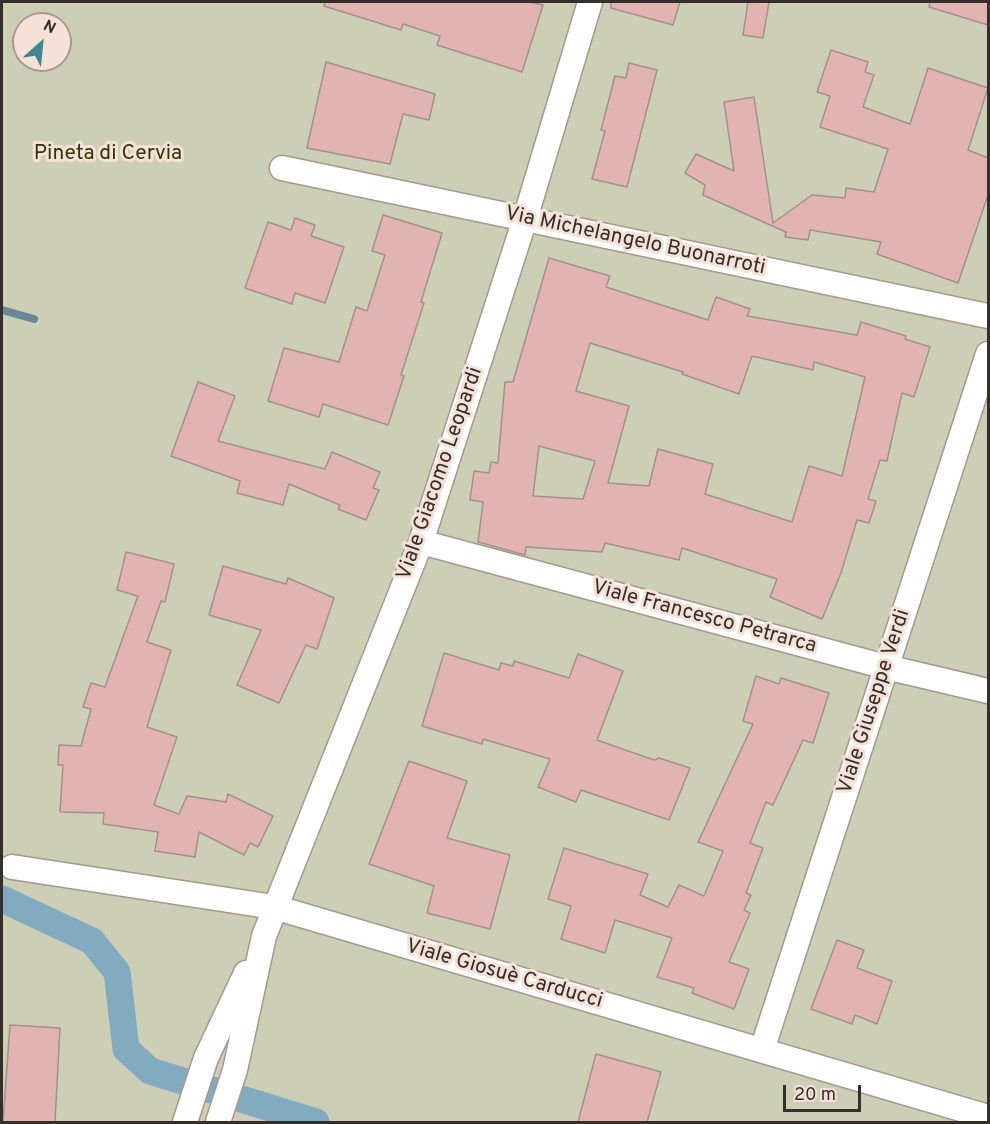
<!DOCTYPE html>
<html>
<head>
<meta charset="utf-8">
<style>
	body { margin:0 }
	#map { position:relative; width:990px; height:1124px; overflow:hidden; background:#f5e1d8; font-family:Overpass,sans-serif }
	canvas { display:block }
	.frame { position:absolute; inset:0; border:3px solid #352e2a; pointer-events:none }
	.north { position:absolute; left:12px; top:12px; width:60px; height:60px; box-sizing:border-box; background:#f5e1d8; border:2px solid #a89992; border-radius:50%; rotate:27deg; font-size:16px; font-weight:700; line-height:24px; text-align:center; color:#352e2a }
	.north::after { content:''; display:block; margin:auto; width:21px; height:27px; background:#3f8690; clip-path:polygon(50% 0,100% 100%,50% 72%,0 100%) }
	.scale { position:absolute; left:783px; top:1085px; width:78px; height:27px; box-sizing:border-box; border:3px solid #352e2a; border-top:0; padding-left:8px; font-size:18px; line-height:21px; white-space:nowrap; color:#352e2a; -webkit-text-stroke:4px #f5e1d8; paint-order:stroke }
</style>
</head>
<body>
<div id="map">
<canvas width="990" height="1124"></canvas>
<div class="frame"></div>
<div class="north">N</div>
<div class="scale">20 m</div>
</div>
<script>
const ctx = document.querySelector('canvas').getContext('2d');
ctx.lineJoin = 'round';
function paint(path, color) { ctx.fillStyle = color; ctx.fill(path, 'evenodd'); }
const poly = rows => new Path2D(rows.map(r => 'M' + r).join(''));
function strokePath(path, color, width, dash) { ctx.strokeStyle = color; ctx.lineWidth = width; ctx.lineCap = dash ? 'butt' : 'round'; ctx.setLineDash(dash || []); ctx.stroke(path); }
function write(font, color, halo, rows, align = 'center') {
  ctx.font = font + ' Overpass,sans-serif'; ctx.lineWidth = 6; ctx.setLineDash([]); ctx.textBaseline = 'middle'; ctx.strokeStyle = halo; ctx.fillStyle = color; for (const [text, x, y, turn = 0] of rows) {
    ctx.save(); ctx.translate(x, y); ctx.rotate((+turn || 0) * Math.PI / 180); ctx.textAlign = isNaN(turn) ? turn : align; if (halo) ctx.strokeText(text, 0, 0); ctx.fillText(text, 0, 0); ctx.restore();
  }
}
paint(poly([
	[2,2,988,2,988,1122,2,1122],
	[24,24,60,24,60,60,24,60]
]), '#cccfb6');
strokePath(poly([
	[2,310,34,319]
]), '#6c8693', 8);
strokePath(poly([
	[2,899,92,941,117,972,126,1049,150,1071,316,1122]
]), '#83abc0', 27);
const building = poly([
	[325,2,530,2,543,5,522,72,437,45,440,36,403,24,401,30,324,6,325,2],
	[611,2,680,2,673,25,611,8,611,2],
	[748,2,769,2,763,38,743,35,748,2],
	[930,2,988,2,988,25,929,7,930,2],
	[831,50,868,62,865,72,874,75,863,107,910,124,928,68,988,88,968,150,988,158,988,195,958,283,877,254,881,242,810,230,808,240,785,237,786,232,703,195,705,185,685,173,696,154,734,171,724,102,754,97,773,223,812,195,845,198,846,188,874,192,888,149,820,127,830,96,817,92,831,50],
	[326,62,435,94,429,120,403,114,390,164,307,148,326,62],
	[629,63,657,70,627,187,592,179,605,131,601,130,615,76,626,78,629,63],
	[383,215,442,233,421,302,424,303,401,375,404,376,388,425,323,404,319,417,268,401,284,348,339,362,356,307,367,311,385,255,372,251,383,215],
	[295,218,315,225,311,236,344,247,325,303,295,293,292,304,245,288,268,222,291,230,295,218],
	[549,258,610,276,606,287,708,320,716,297,750,309,747,316,857,335,861,322,906,336,905,339,930,347,914,397,902,393,887,461,880,460,868,499,876,501,869,523,857,520,841,573,822,619,770,597,777,579,682,548,679,560,605,543,602,552,526,547,525,555,478,542,483,502,470,500,474,471,489,473,491,462,498,463,505,382,513,382,549,258],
	[590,343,683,372,682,374,739,394,752,356,813,370,814,362,865,377,842,476,809,466,792,522,705,494,713,464,658,449,649,486,608,483,629,406,576,391,590,343],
	[539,446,595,461,583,499,533,496,539,446],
	[198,382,235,396,218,441,325,469,332,452,380,472,373,488,379,490,366,520,338,509,340,505,289,484,283,505,237,493,240,481,171,456,198,382],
	[126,552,174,564,165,602,161,601,147,642,171,650,147,727,177,737,154,805,179,814,187,796,226,802,228,794,273,816,258,847,250,843,244,855,199,832,195,857,155,851,158,832,103,824,104,813,60,812,63,765,58,765,59,745,81,746,91,709,83,707,91,683,105,687,138,596,117,590,126,552],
	[223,566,286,584,288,578,334,598,317,649,306,645,279,703,237,685,261,630,209,615,223,566],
	[444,653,499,670,501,663,513,666,514,661,569,678,578,654,623,671,597,740,654,760,659,758,690,768,669,820,581,790,576,802,538,787,550,759,483,739,482,744,422,726,444,653],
	[756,676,779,684,781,678,829,693,813,743,803,740,773,805,766,802,750,843,763,848,746,893,751,895,744,910,750,913,729,962,749,969,734,1009,692,993,694,988,657,977,672,938,615,920,605,953,561,939,571,906,548,899,564,848,648,874,640,895,668,907,679,885,704,896,723,851,698,842,753,724,743,721,756,676],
	[409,761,467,781,447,838,510,855,490,929,427,913,434,886,369,864,409,761],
	[837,940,864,950,857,968,892,981,877,1024,855,1015,852,1024,811,1009,837,940],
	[10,1025,60,1028,55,1122,3,1122,10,1025],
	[596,1054,661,1072,647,1122,578,1122,596,1054]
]);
paint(building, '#e1b4b1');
strokePath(building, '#a38f8d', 1.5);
const street = poly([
	[282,168,988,316],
	[421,542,886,667,988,691],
	[12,867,274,907,988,1117],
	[762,1050,988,354],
	[185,1122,206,1058,246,973],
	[218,1122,235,1070,264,936,421,542,525,219,590,2]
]);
strokePath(street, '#a8968d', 27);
strokePath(street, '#fff', 24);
write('21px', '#313302', '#f5e1d8', [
	["Pineta di Cervia",108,155]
]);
write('21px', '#352e2a', '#f5e1d8', [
	["Via Michelangelo Buonarroti",635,242,12],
	["Viale Giacomo Leopardi",441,474,-71],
	["Viale Francesco Petrarca",704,618,15],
	["Viale Giuseppe Verdi",875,702,-72],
	["Viale Giosuè Carducci",504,975,16]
]);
</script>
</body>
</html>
